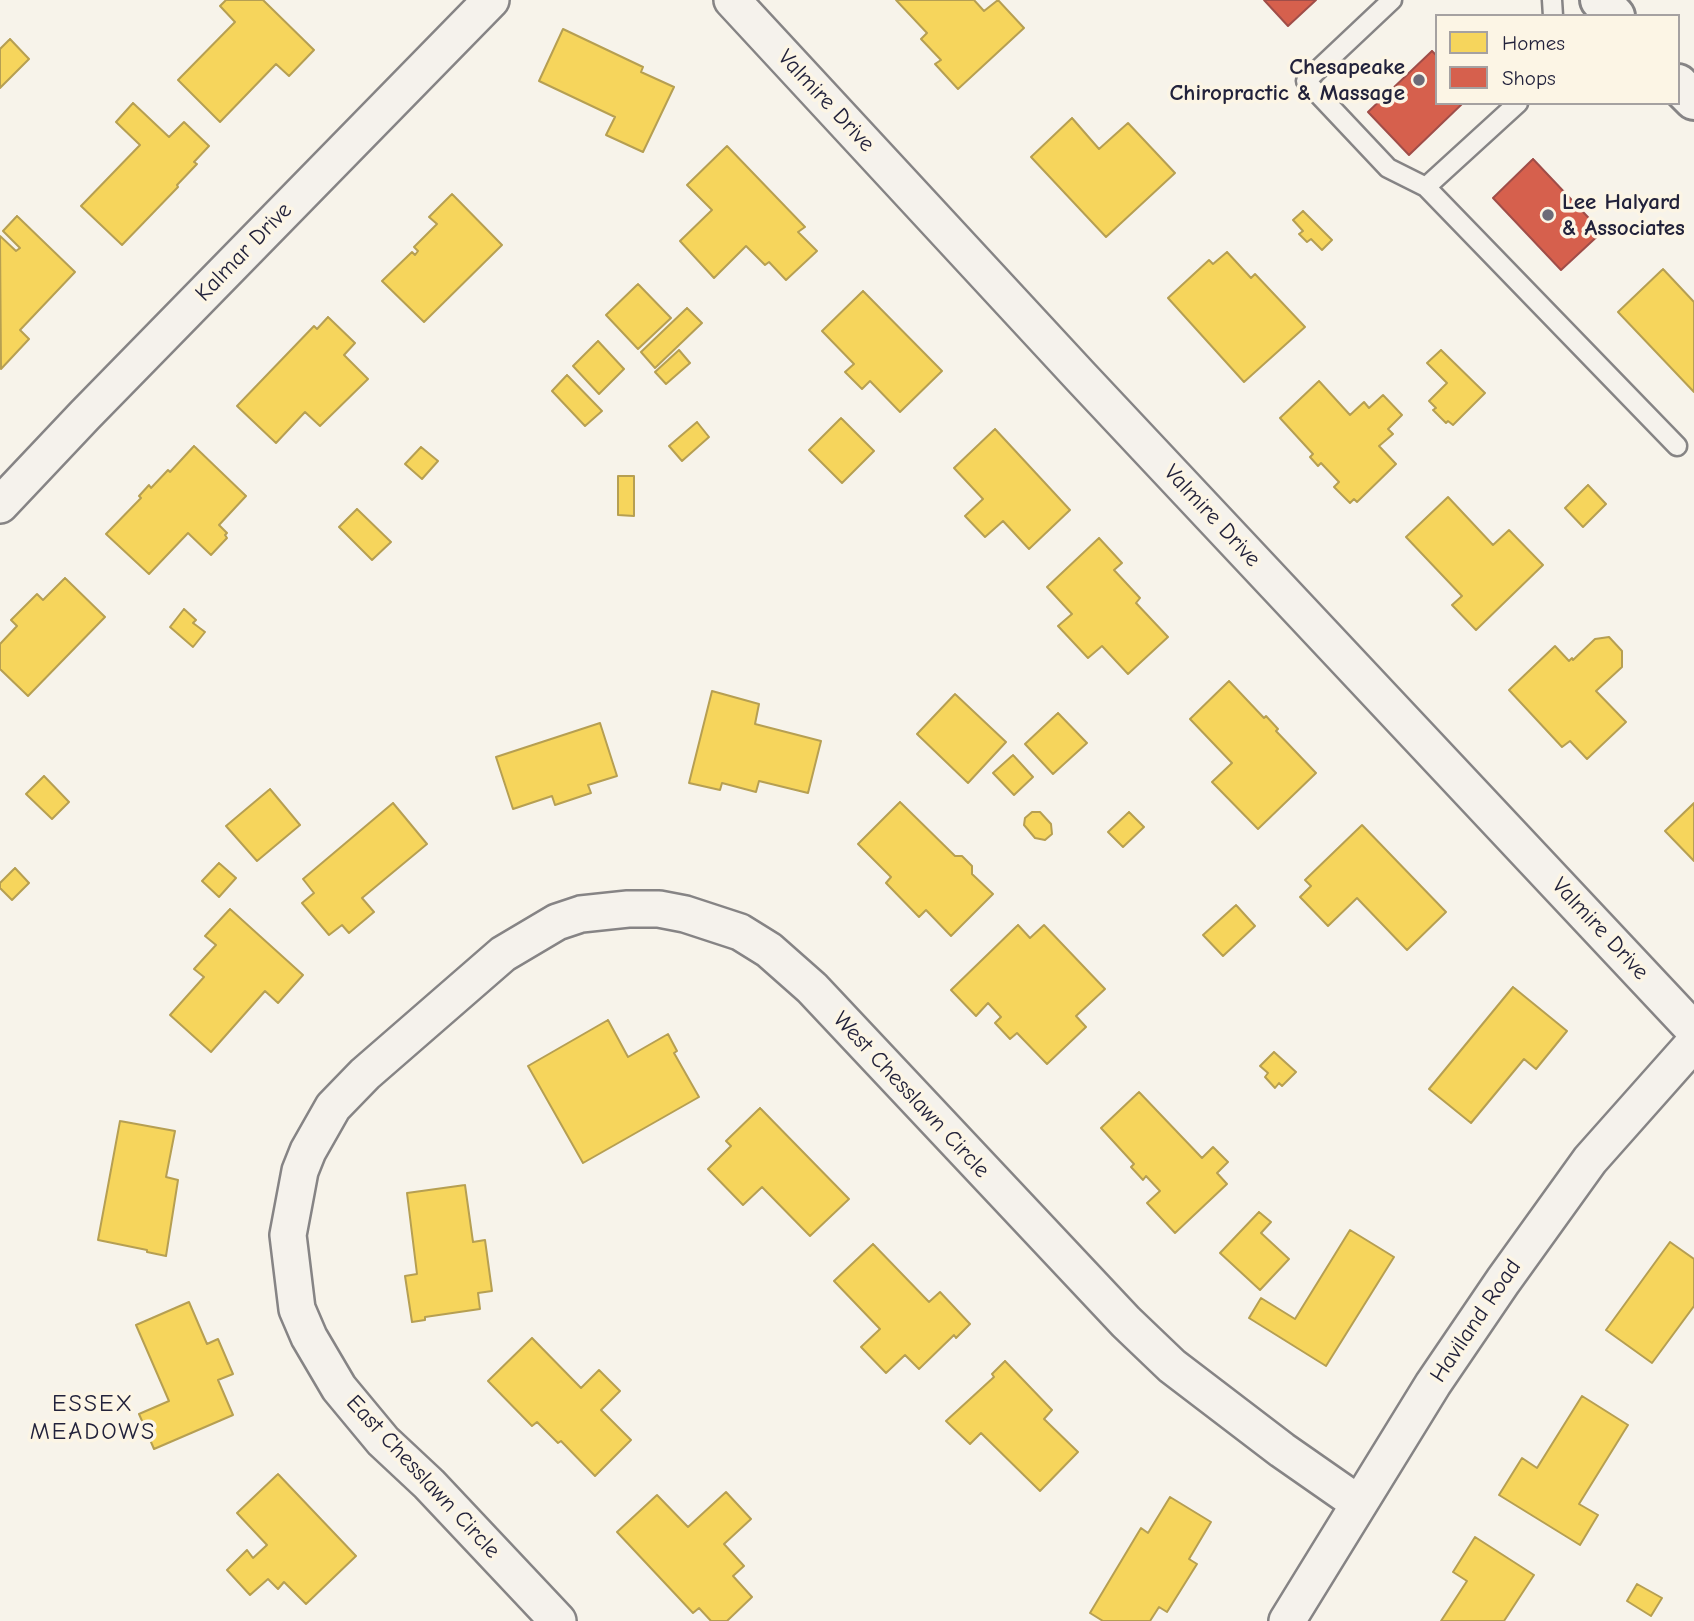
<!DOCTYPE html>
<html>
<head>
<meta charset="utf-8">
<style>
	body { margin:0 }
	#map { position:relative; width:1694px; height:1621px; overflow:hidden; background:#f7f3ea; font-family:"Comic Neue",sans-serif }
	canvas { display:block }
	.legend { position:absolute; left:1435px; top:14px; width:245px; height:91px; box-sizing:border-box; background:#fcf5e5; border:2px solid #a5a1a1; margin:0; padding:9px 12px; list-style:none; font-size:21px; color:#22223b }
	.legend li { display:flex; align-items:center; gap:14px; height:35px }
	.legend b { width:35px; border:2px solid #a5a1a1 }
</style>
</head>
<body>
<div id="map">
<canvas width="1694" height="1621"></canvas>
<ul class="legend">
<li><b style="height:19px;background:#f6d55c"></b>Homes</li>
<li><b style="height:19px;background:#d6604d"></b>Shops</li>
</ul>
</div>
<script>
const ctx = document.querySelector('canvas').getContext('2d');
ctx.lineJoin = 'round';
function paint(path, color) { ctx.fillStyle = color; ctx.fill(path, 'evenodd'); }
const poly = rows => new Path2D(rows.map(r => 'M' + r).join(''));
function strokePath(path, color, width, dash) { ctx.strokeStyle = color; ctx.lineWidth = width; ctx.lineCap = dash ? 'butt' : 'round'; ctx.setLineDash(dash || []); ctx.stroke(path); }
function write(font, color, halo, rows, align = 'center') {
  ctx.font = font + ' "Comic Neue",sans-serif'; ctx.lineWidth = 7; ctx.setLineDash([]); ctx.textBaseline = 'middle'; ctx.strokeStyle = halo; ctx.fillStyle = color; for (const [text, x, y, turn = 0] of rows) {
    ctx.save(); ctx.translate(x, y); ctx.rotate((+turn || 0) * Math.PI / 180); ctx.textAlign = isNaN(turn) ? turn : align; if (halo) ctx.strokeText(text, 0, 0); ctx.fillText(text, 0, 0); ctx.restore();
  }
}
const homes = poly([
	[226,0,263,0,314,50,289,76,276,64,220,122,178,80,235,22,220,6,226,0],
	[896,0,974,0,984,11,998,0,1024,28,958,89,935,64,941,60,921,39,927,33,896,0],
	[563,29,643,67,641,72,674,87,643,152,606,135,615,117,539,81,563,29],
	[10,39,29,59,0,88,0,49,10,39],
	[133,103,169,137,184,122,209,146,194,162,197,164,177,185,178,187,122,245,81,206,140,145,116,122,133,103],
	[1072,118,1099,149,1128,123,1175,173,1106,237,1031,157,1072,118],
	[727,146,805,227,798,232,817,251,786,280,769,262,765,265,746,246,714,278,680,241,712,210,687,185,727,146],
	[452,194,502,245,424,322,382,281,412,252,415,255,418,251,414,247,437,224,429,217,452,194],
	[1303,211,1332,240,1322,250,1311,239,1307,242,1299,234,1303,231,1293,220,1303,211],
	[17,216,75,272,20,330,29,339,1,369,0,236,16,251,20,248,3,231,17,216],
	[1227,252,1251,278,1255,274,1305,327,1244,382,1168,298,1209,260,1213,264,1227,252],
	[1663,269,1694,302,1694,392,1618,312,1663,269],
	[638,284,671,318,638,349,606,315,638,284],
	[863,291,942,371,900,412,870,381,862,389,845,372,854,364,822,331,863,291],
	[687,308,702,323,655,368,641,352,687,308],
	[328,317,355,343,344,355,368,379,320,426,305,412,276,443,237,406,314,326,317,329,328,317],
	[598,341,624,369,599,394,573,366,598,341],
	[679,350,690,363,666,384,655,372,679,350],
	[1441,350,1485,393,1453,425,1448,421,1446,423,1433,410,1436,408,1429,401,1447,383,1427,363,1441,350],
	[567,375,602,411,585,426,552,391,567,375],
	[1319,381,1350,415,1364,402,1369,408,1383,395,1402,415,1388,429,1393,434,1379,446,1396,464,1357,502,1354,499,1350,503,1334,487,1339,482,1321,463,1318,466,1310,457,1313,454,1280,418,1319,381],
	[841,418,874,451,842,483,809,450,841,418],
	[697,422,709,437,682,461,669,446,697,422],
	[995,429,1070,510,1029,549,1003,521,985,537,965,516,983,499,954,468,995,429],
	[194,446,246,496,219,525,227,533,225,535,227,538,211,555,188,533,149,574,106,534,141,498,139,496,149,485,151,488,168,470,170,472,194,446],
	[421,447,438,461,422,479,405,464,421,447],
	[618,476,634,476,634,516,618,515,618,476],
	[1588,485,1606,504,1583,527,1565,508,1588,485],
	[1448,497,1493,545,1509,530,1543,565,1476,630,1452,605,1462,596,1406,537,1448,497],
	[357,509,391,542,372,560,339,527,357,509],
	[1099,538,1122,563,1114,570,1140,598,1136,603,1168,637,1128,674,1102,646,1088,658,1058,626,1072,614,1047,587,1099,538],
	[65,578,105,617,28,696,0,669,0,644,17,626,11,620,37,594,43,600,65,578],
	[184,609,196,620,193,623,205,632,193,647,170,627,184,609],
	[1609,637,1622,651,1622,667,1596,691,1626,722,1587,759,1570,741,1562,747,1509,690,1555,646,1569,661,1572,658,1573,660,1595,639,1609,637],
	[1229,681,1264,718,1266,716,1278,729,1276,731,1316,773,1258,829,1212,782,1232,763,1190,719,1229,681],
	[712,691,759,704,755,724,821,741,808,793,759,781,756,792,722,783,720,790,689,783,712,691],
	[955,694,1006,742,968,783,917,734,955,694],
	[1058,713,1087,743,1053,774,1025,744,1058,713],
	[600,723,617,776,588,785,591,793,555,805,552,796,513,809,496,757,600,723],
	[1013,755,1033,777,1014,795,993,773,1013,755],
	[44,776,69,802,52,819,26,794,44,776],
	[270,789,300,825,257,861,226,826,270,789],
	[900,802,955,856,962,856,972,866,972,874,993,894,951,936,926,910,919,917,886,883,891,877,858,844,900,802],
	[393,803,427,844,362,898,374,912,349,933,342,925,329,935,302,903,314,893,303,879,393,803],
	[1694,803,1694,861,1665,831,1694,803],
	[1032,812,1040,812,1051,824,1052,834,1045,840,1035,838,1024,825,1025,818,1032,812],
	[1129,812,1144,827,1123,847,1108,832,1129,812],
	[1362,825,1446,912,1407,950,1357,898,1328,926,1300,897,1311,886,1305,880,1362,825],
	[219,863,236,878,219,897,202,881,219,863],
	[15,868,29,883,12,900,0,888,0,883,15,868],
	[1236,905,1255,926,1223,956,1203,935,1236,905],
	[230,909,303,975,278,1003,265,991,211,1052,170,1015,204,977,194,969,216,945,205,936,230,909],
	[1018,925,1030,938,1044,925,1105,989,1076,1016,1086,1027,1047,1064,1017,1033,1010,1039,995,1023,1001,1017,988,1003,976,1016,951,990,1018,925],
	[1513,987,1567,1031,1536,1069,1524,1059,1471,1123,1429,1089,1513,987],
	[608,1020,628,1057,668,1034,677,1051,674,1053,699,1097,583,1163,528,1066,608,1020],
	[1274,1052,1296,1072,1282,1086,1279,1083,1275,1088,1265,1077,1268,1073,1260,1066,1274,1052],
	[1139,1092,1202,1158,1213,1147,1228,1162,1217,1173,1227,1184,1175,1233,1147,1203,1160,1191,1146,1176,1143,1180,1131,1167,1134,1164,1101,1128,1139,1092],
	[760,1108,849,1199,810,1236,762,1187,743,1205,708,1169,731,1146,726,1141,760,1108],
	[120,1121,175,1131,166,1177,178,1180,166,1256,147,1252,147,1250,98,1240,120,1121],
	[465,1185,473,1242,485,1240,492,1291,478,1293,480,1309,425,1317,425,1320,412,1322,405,1276,417,1274,407,1193,465,1185],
	[1259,1212,1271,1222,1261,1233,1289,1259,1260,1290,1220,1253,1259,1212],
	[1350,1230,1394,1257,1326,1366,1249,1318,1261,1298,1295,1319,1350,1230],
	[1670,1242,1694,1259,1694,1306,1652,1363,1606,1330,1670,1242],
	[873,1244,929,1302,940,1292,970,1324,956,1338,954,1335,919,1369,905,1355,886,1373,861,1347,880,1329,834,1281,873,1244],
	[189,1302,207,1344,218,1339,233,1374,218,1380,233,1415,154,1449,139,1414,169,1401,136,1325,189,1302],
	[532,1338,581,1388,599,1370,620,1391,601,1410,631,1440,595,1476,561,1441,558,1443,537,1422,532,1426,488,1381,532,1338],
	[1005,1361,1052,1410,1044,1419,1078,1452,1040,1491,981,1433,970,1444,946,1421,994,1377,992,1374,1005,1361],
	[1582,1396,1628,1425,1579,1504,1598,1515,1580,1545,1499,1495,1522,1458,1537,1468,1582,1396],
	[278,1474,356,1556,306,1604,284,1582,278,1589,268,1579,250,1595,227,1570,247,1550,253,1558,267,1545,237,1513,278,1474],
	[726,1492,751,1519,724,1544,744,1566,733,1576,752,1597,727,1621,711,1621,699,1608,693,1613,617,1532,657,1495,688,1527,726,1492],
	[1170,1497,1211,1522,1189,1559,1197,1564,1167,1612,1159,1607,1150,1621,1103,1621,1090,1613,1141,1528,1148,1533,1170,1497],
	[1475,1537,1534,1575,1504,1621,1441,1621,1467,1581,1453,1572,1475,1537],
	[1637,1584,1662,1598,1651,1616,1627,1601,1637,1584]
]);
paint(homes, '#f6d55c');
strokePath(homes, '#b69f52', 2);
const shops = poly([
	[1264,0,1316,0,1288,26,1264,0],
	[1432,51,1437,56,1437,103,1463,103,1409,155,1368,112,1432,51],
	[1533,159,1602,232,1561,270,1493,198,1533,159]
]);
paint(shops, '#d6604d');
strokePath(shops, '#a04d48', 2);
const lane = poly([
	[1392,0,1306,81,1388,168,1426,187],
	[1552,0,1553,16],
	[1518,103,1426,187,1677,446]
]);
const street = poly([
	[732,0,1081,377,1694,1030],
	[0,505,85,415,491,0],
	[558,1621,429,1484,383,1441,339,1388,309,1337,297,1309,288,1235,300,1171,308,1151,333,1107,365,1074,503,954,557,922,581,914,628,909,659,909,685,914,740,932,769,950,812,988,1126,1322,1172,1366,1282,1450,1358,1503],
	[1287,1621,1433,1384,1503,1281,1590,1160,1694,1043]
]);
const primary = poly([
	[1600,0,1615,16],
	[1678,84,1694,100]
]);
strokePath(lane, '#868485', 23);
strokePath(street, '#868485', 40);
strokePath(primary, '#868485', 44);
strokePath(lane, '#f5f2ec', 18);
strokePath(street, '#f5f2ec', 35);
strokePath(primary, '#f5f2ec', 38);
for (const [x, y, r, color] of [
	[1419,80,7,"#6d6b78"],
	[1548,215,7,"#6d6b78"]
]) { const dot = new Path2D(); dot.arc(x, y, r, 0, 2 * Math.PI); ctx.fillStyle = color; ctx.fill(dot); strokePath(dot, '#fcf5e5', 2.5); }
write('bold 23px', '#22223b', '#fcf5e5', [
	["Chesapeake",1405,67],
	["Chiropractic & Massage",1405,93],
	["Lee Halyard",1562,202,"left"],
	["& Associates",1562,228,"left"]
], 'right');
write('23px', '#22223b', '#fcf5e5', [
	["Valmire Drive",826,101,47],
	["Kalmar Drive",244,252,-46],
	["Valmire Drive",1212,516,47],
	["Valmire Drive",1600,929,47],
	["West Chesslawn Circle",911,1095,47],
	["Haviland Road",1476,1321,-56],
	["East Chesslawn Circle",423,1477,47]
]);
ctx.letterSpacing = '2px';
write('24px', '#22223b', '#fcf5e5', [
	["ESSEX",93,1404],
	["MEADOWS",93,1432]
]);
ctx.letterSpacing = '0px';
</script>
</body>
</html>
